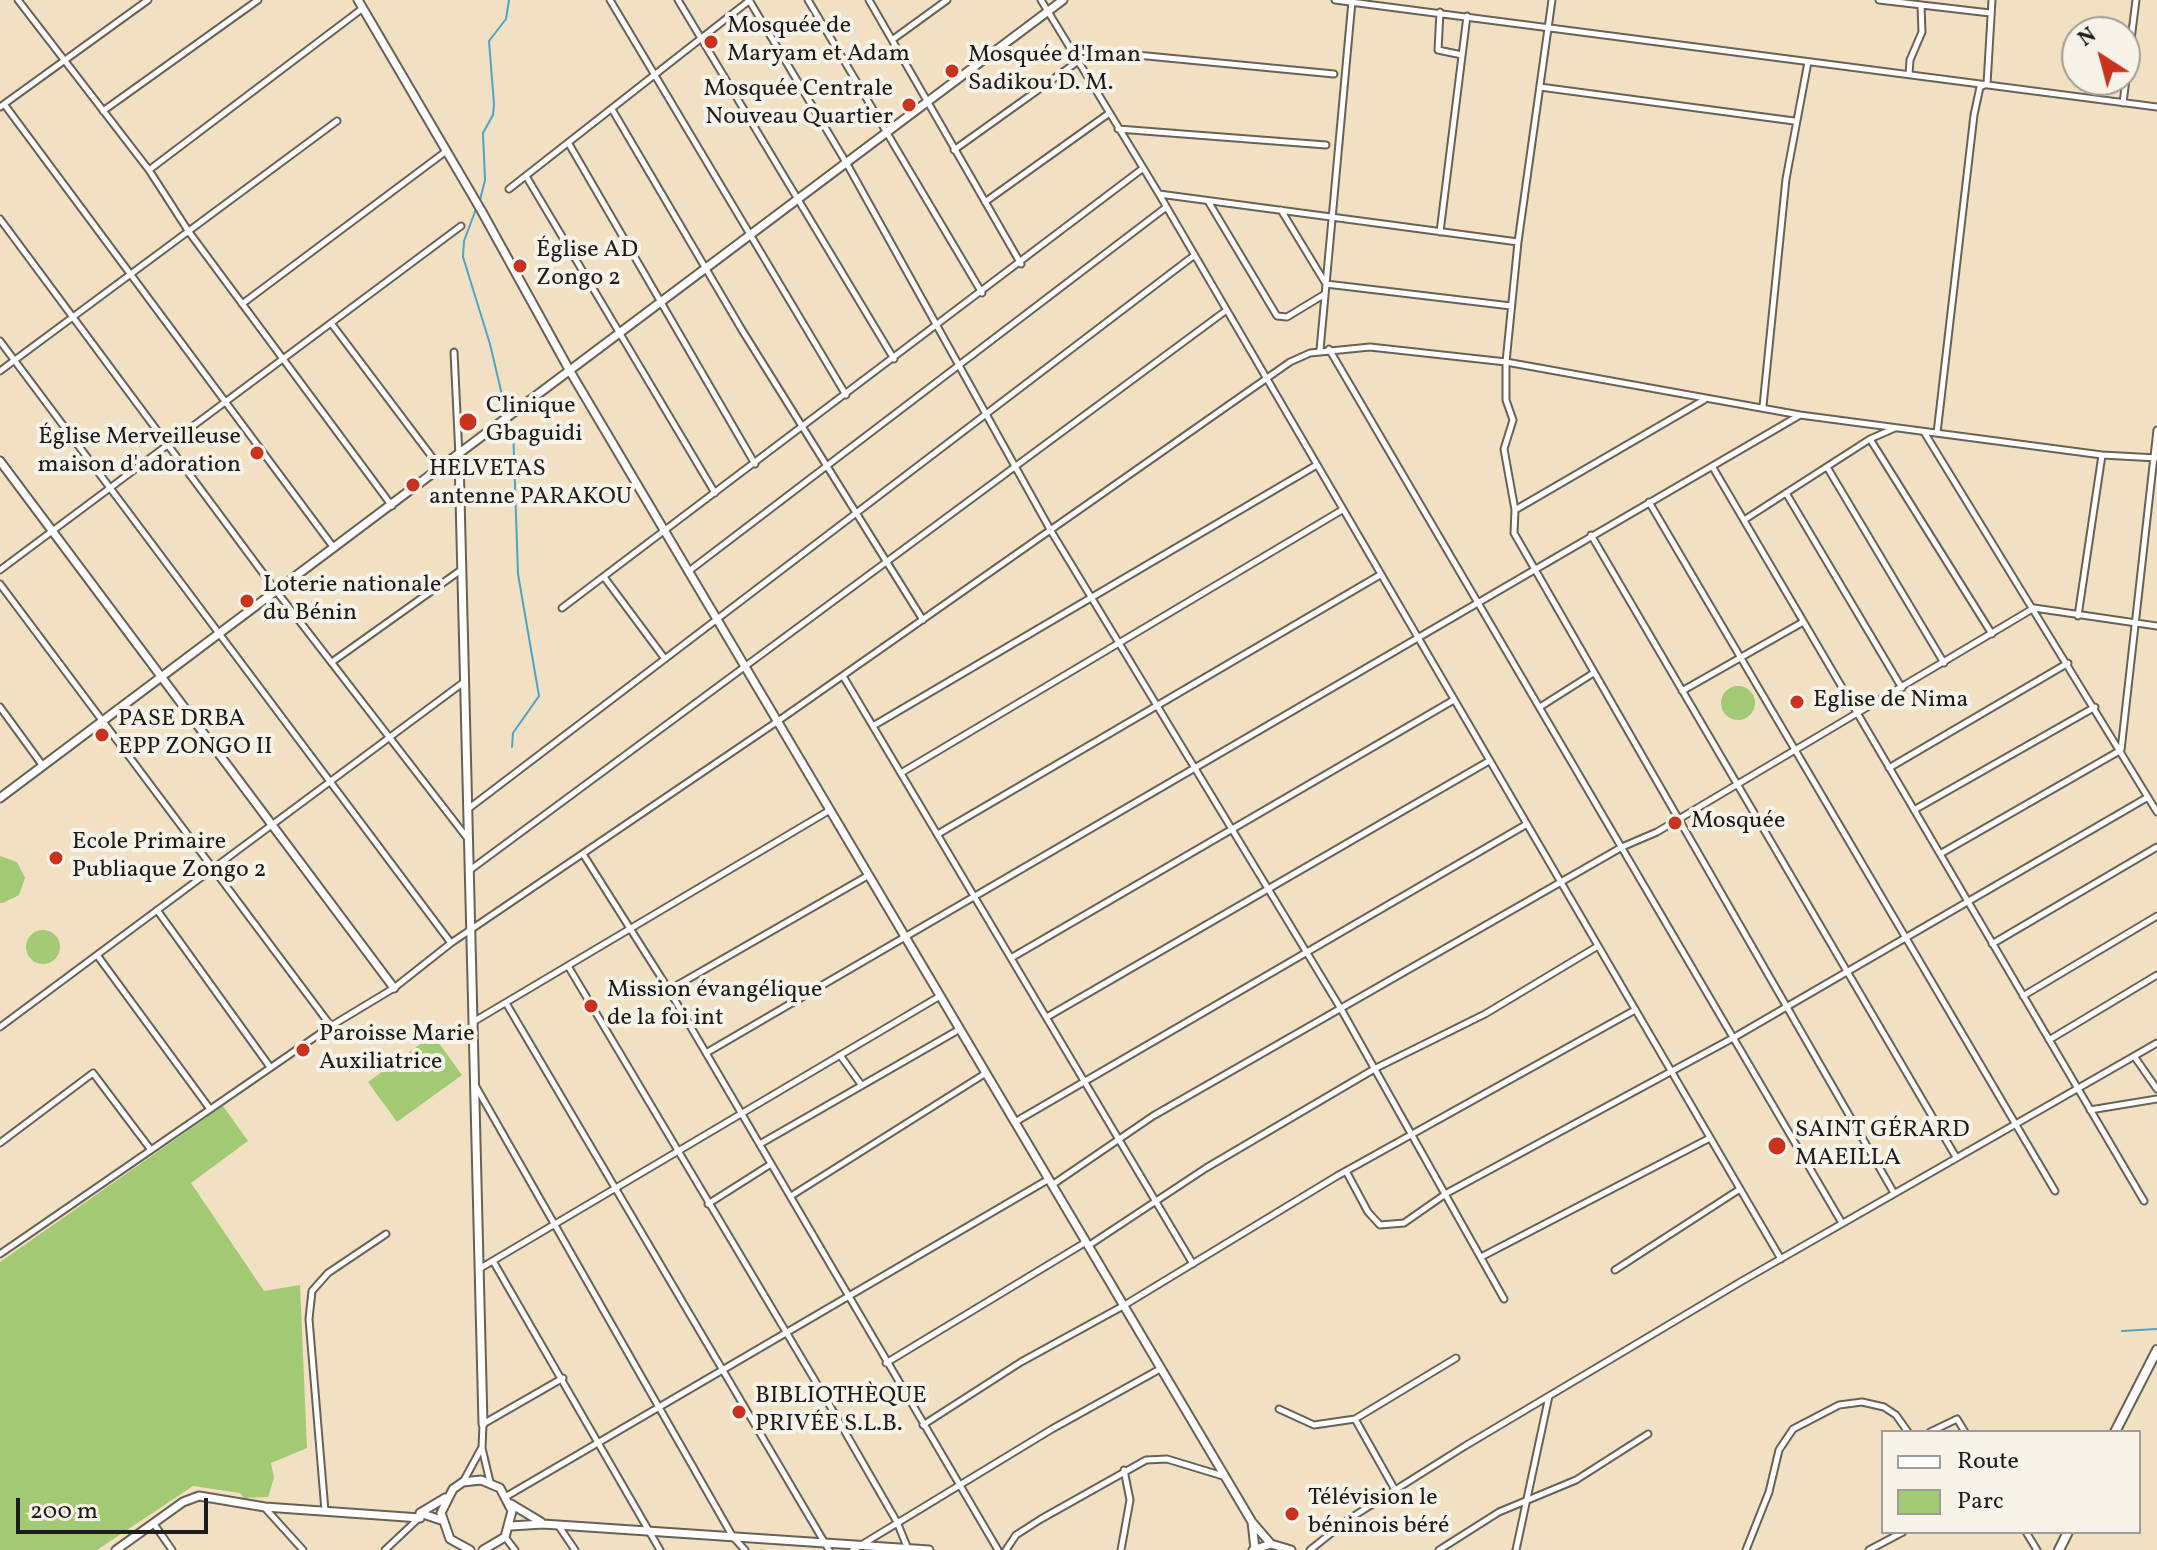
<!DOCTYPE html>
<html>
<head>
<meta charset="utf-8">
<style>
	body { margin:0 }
	#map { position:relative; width:2157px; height:1550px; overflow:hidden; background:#f2e0c3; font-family:Vollkorn,serif }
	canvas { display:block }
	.legend { position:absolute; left:1881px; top:1430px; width:260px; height:104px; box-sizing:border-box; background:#f7f3e8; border:2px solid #9f9d96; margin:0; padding:10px 14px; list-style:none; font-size:24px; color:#1c1c1c }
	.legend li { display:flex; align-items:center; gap:16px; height:40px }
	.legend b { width:40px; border:2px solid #9f9d96 }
	.north { position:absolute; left:2061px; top:16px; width:80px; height:80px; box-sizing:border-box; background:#f7f3e8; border:2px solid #9f9d96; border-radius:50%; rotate:324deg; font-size:22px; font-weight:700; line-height:32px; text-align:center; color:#1c1c1c }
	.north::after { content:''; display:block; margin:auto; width:28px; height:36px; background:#c8321e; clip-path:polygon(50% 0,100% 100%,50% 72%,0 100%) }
	.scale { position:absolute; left:16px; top:1498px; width:192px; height:36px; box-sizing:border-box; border:4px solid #1c1c1c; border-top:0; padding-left:10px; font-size:24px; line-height:28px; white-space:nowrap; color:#1c1c1c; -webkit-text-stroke:6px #f7f3e8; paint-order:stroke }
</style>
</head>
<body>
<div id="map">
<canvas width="2157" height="1550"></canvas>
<ul class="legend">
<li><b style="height:10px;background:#fff"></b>Route</li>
<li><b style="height:22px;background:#a2c974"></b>Parc</li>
</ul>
<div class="north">N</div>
<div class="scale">200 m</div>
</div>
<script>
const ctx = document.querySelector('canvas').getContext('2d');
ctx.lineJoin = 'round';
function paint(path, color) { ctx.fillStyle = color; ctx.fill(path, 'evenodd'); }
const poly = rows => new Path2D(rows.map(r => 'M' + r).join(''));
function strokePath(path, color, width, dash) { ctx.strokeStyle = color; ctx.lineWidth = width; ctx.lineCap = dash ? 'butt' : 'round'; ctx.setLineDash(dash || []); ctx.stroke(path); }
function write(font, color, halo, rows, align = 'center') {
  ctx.font = font + ' Vollkorn,serif'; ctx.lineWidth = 8; ctx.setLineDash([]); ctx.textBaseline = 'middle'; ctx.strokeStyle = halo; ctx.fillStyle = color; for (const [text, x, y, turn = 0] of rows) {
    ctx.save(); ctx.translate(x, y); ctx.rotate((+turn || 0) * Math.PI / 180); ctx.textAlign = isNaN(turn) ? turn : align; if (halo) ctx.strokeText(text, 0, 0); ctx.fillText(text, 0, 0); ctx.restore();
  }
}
paint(poly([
	'1721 703a17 17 0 1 1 34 0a17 17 0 1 1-34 0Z',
	[0,856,17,862,25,878,19,895,3,903,0,903],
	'26 947a17 17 0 1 1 34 0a17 17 0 1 1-34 0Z',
	[433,1035,462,1075,397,1122,368,1082],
	[223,1106,248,1141,191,1183,264,1291,300,1285,307,1448,271,1463,274,1478,268,1497,244,1498,240,1493,193,1486,97,1550,0,1550,0,1262]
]), '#a2c974');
strokePath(poly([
	[479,204,485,180,483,133,493,115,494,104,489,41,506,19,509,0],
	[476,209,464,241,463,257,490,344,506,412],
	[512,747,513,733,539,696,518,574,513,427],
	[2122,1331,2157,1329]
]), '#4aa5c8', 2);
const minor = poly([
	[18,0,149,170,189,232,392,506],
	[610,0,846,395],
	[678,0,894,359],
	[749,0,847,164,1051,531,1341,1009,1504,1299],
	[808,0,982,293],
	[869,0,1021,264],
	[1041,0,1159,194,1781,1259],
	[1335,0,2157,107],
	[1552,0,1518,242,1506,362,1506,400,1513,420,1504,449,1515,510,1514,533,1894,1193],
	[1879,0,1990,13],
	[1440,12,1438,50,1462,55],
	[892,40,947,0],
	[1072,52,1095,51,1334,74],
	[1909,74,1910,60,1922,32,1921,6],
	[1540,87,1794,121],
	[2123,103,2136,0],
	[4,104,334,548],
	[0,107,148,0],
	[103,111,258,0],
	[613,111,742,330,923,620],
	[1118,129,1326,145],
	[569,144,755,464],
	[954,150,1077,62],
	[149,170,363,8],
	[526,176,715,493],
	[509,189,750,0],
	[1159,194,1518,242],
	[1208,201,1277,316,1287,317,1325,294],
	[985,202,1108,114],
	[1281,210,1326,284,1511,306],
	[0,219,277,592,468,839],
	[1440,232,1467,16],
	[242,304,445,152],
	[331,323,441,469],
	[0,341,451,943],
	[1329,349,1842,1223],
	[1320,350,1352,1],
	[454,352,459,456],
	[0,371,337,121],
	[1763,406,1786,179,1808,62],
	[1924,432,2157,812],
	[1937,433,1974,115,1980,87,1987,84,1992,0],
	[1870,439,1992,634],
	[1712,466,2144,1201],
	[1827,467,1944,663],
	[1786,493,1902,688],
	[1649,502,2055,1191],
	[1515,510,1704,400],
	[1744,520,1870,439,1895,428],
	[1591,535,1956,1157],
	[0,570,461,226],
	[689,571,1165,208],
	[604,577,665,659],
	[0,584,331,1026],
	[562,608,1142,169],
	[2078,616,2102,455],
	[332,662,461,570],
	[843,676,1193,1264],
	[1682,691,1803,622],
	[0,707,43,766],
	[1540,707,1592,674],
	[873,726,1315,466],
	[1889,768,2068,663],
	[901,773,1342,510],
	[468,809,1192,257],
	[1914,810,2095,707],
	[938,834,1380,575],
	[583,854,669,990,998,1550],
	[1940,854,2121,750,2157,430],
	[470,870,1224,312],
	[157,910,270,1067],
	[1992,944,2157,847],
	[97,955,210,1109],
	[1011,958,1452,701],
	[568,966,826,1399,897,1522,908,1549],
	[669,990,869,875],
	[2023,996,2157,916],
	[506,1003,829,1550],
	[1047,1017,1489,761],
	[473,1022,830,810],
	[0,1027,464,682],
	[2049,1040,2157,975],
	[706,1053,1800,415],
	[840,1055,860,1083],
	[2134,1056,2157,1089],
	[475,1085,733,1537,745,1550],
	[2090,1110,2157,1099],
	[1015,1122,1527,824],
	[0,1143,93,1073,151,1150],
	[760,1144,960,1029],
	[1346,1171,1368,1212,1380,1225,1404,1223,1447,1193,1733,1038,2148,797],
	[1052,1185,1153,1116,1622,847,1657,832,2034,608,2157,626],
	[791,1196,986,1073],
	[708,1204,771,1164],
	[1088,1246,1206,1168,1376,1068,1485,1014,1598,946],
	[0,1254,331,1026,394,988,451,943,778,721,1290,362,1310,353,1370,347,1506,362,1800,415,2102,455,2157,458],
	[1483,1256,1708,1139],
	[493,1261,660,1550],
	[479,1269,940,996],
	[1615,1270,1740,1189],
	[886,1363,1086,1242],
	[1279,1409,1314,1425,1355,1419,1456,1358],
	[1355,1419,1395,1490],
	[923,1425,1021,1362,1123,1306,1337,1176,1635,1010],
	[1930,1432,1957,1419,1965,1432],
	[463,1482,481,1449],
	[490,1482,482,1448,483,1424,563,1378],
	[507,1496,1049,1179],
	[265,1508,303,1550],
	[325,1511,309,1319,312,1291,328,1273,386,1234],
	[154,1524,172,1550],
	[558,1525,575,1550],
	[2026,1532,2037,1550],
	[505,1537,515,1550],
	[385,1550,419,1518],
	[853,1550,1052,1429,1160,1369],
	[1006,1550,1016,1535,1041,1519,1146,1460,1167,1459,1223,1476],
	[1121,1550,1130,1500,1124,1470],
	[1310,1550,1349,1519,1465,1446,1742,1281,2157,1043],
	[1439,1550,1499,1512,1576,1480,1648,1434],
	[1516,1550,1549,1396],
	[1746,1550,1769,1492,1779,1450,1793,1429,1839,1405,1862,1402,1884,1407,1896,1415,1908,1432],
	[1869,1550,1903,1532]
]);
const tertiary = poly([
	[358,0,481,210,571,373,1252,1522],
	[459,457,483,1424],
	[0,461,394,988],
	[0,798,1063,0],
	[511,1504,541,1522],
	[420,1513,441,1520],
	[511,1526,543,1524,929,1550],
	[1255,1549,1252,1522,1271,1544],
	[116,1550,183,1502,199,1496,265,1507,420,1518,420,1513,445,1498],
	[470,1550,450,1539,441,1513,453,1489,463,1482,481,1480,500,1488,512,1511,505,1537,483,1550],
	[1253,1550,1271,1544,1291,1550]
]);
const primary = poly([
	[2115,1432,2157,1350],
	[2059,1550,2068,1532]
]);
strokePath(minor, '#676156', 9);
strokePath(tertiary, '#676156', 11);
strokePath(primary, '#676156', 12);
strokePath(minor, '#fff', 5);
strokePath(tertiary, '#fff', 7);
strokePath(primary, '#fff', 8);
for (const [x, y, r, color] of [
	[711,42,8,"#c8321e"],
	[952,71,8,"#c8321e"],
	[909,105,8,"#c8321e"],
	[520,266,8,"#c8321e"],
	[468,422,10,"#c8321e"],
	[257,453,8,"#c8321e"],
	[413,485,8,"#c8321e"],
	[247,601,8,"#c8321e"],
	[1797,702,8,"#c8321e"],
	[102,735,8,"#c8321e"],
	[1675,823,8,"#c8321e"],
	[56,858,8,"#c8321e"],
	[591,1006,8,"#c8321e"],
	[303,1050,8,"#c8321e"],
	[1777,1146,10,"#c8321e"],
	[739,1412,8,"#c8321e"],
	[1292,1514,8,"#c8321e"]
]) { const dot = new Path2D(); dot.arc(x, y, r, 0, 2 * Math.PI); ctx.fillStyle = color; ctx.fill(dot); strokePath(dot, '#f7f3e8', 3); }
write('24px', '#1c1c1c', '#f7f3e8', [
	["Mosquée de",727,28],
	["Maryam et Adam",727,56],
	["Mosquée d'Iman",968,57],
	["Sadikou D. M.",968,85],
	["Mosquée Centrale",893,91,"right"],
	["Nouveau Quartier",893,119,"right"],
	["Église AD",536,252],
	["Zongo 2",536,280],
	["Clinique",486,408],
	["Gbaguidi",486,436],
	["Église Merveilleuse",241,439,"right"],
	["maison d'adoration",241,467,"right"],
	["HELVETAS",429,471],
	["antenne PARAKOU",429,499],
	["Loterie nationale",263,587],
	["du Bénin",263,615],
	["Eglise de Nima",1813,702],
	["PASE DRBA",118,721],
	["EPP ZONGO II",118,749],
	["Mosquée",1691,823],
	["Ecole Primaire",72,844],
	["Publiaque Zongo 2",72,872],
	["Mission évangélique",607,992],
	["de la foi int",607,1020],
	["Paroisse Marie",319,1036],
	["Auxiliatrice",319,1064],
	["SAINT GÉRARD",1795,1132],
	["MAEILLA",1795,1160],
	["BIBLIOTHÈQUE",755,1398],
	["PRIVÉE S.L.B.",755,1426],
	["Télévision le",1308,1500],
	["béninois béré",1308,1528]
], 'left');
</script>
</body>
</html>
